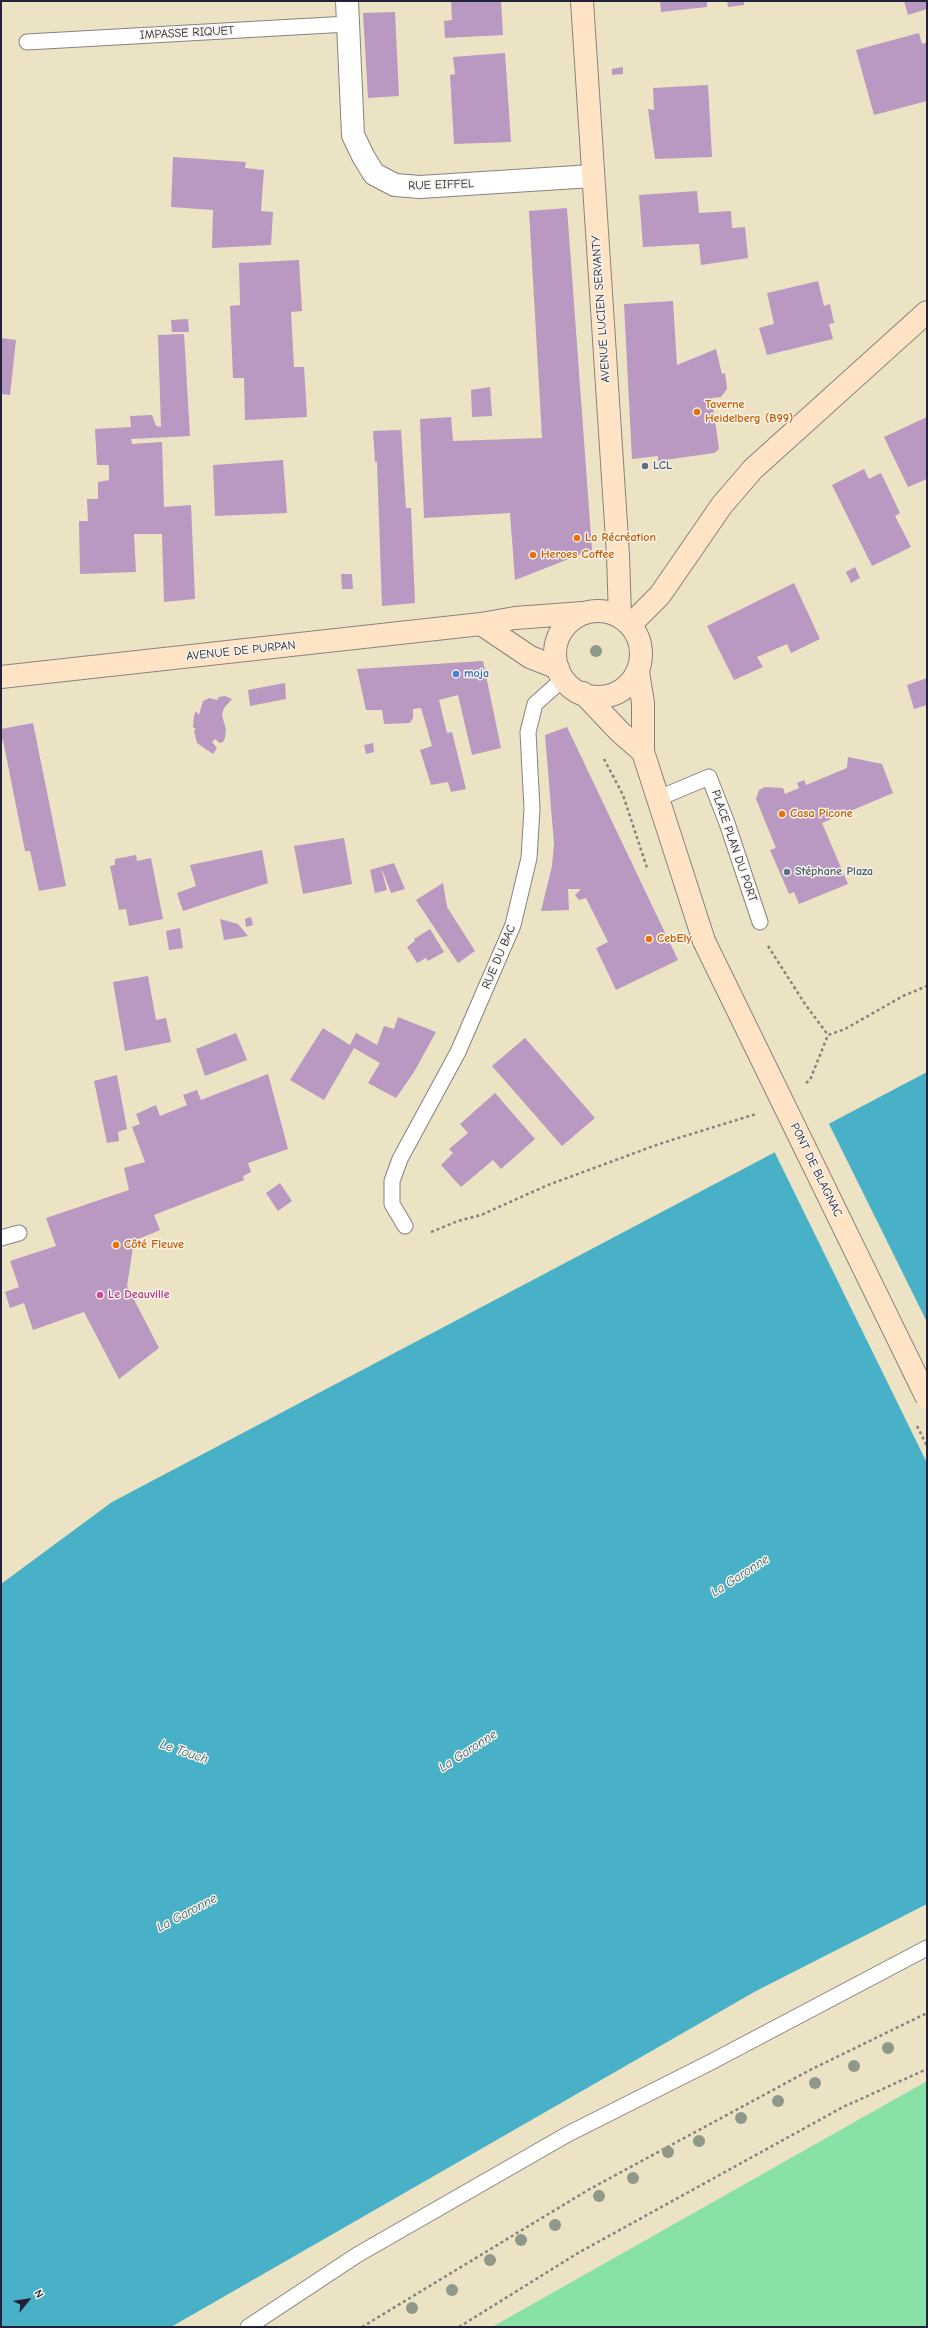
<!DOCTYPE html>
<html>
<head>
<meta charset="utf-8">
<style>
	body { margin:0 }
	#map { position:relative; width:928px; height:2328px; overflow:hidden; background:#ece3c4; font-family:"Comic Neue",sans-serif }
	canvas { display:block }
	.frame { position:absolute; inset:0; border:2px solid #22223b; pointer-events:none }
	.north { position:absolute; left:8px; top:2280px; width:40px; height:40px; -webkit-text-stroke:3px #f7f3e8; paint-order:stroke; rotate:60deg; font-size:11px; font-weight:700; line-height:16px; text-align:center; color:#22223b }
	.north::after { content:''; display:block; margin:auto; width:14px; height:18px; background:#22223b; clip-path:polygon(50% 0,100% 100%,50% 72%,0 100%) }
</style>
</head>
<body>
<div id="map">
<canvas width="928" height="2328"></canvas>
<div class="frame"></div>
<div class="north">N</div>
</div>
<script>
const ctx = document.querySelector('canvas').getContext('2d');
ctx.lineJoin = 'round';
function paint(path, color) { ctx.fillStyle = color; ctx.fill(path, 'evenodd'); }
const poly = rows => new Path2D(rows.map(r => 'M' + r).join(''));
function strokePath(path, color, width, dash) { ctx.strokeStyle = color; ctx.lineWidth = width; ctx.lineCap = dash ? 'butt' : 'round'; ctx.setLineDash(dash || []); ctx.stroke(path); }
function write(font, color, halo, rows, align = 'center') {
  ctx.font = font + ' "Comic Neue",sans-serif'; ctx.lineWidth = 3; ctx.setLineDash([]); ctx.textBaseline = 'middle'; ctx.strokeStyle = halo; ctx.fillStyle = color; for (const [text, x, y, turn = 0] of rows) {
    ctx.save(); ctx.translate(x, y); ctx.rotate((+turn || 0) * Math.PI / 180); ctx.textAlign = isNaN(turn) ? turn : align; if (halo) ctx.strokeText(text, 0, 0); ctx.fillText(text, 0, 0); ctx.restore();
  }
}
paint(poly([
	[927,2081,927,2327,492,2327]
]), '#88e2a7');
paint(poly([
	[927,1072,927,1904,756,1991,171,2327,1,2327,1,1584,112,1502]
]), '#48b1c7');
paint(poly([
	[828,1122,927,1322,927,1463,774,1151]
]), '#ece3c4');
paint(poly([
	[451,1,501,1,503,35,445,38,444,21,452,20],
	[660,1,707,1,707,7,661,12],
	[727,1,744,1,744,5,728,7],
	[904,1,927,1,927,9,908,15],
	[395,12,399,96,368,98,363,13],
	[919,33,922,44,927,42,927,101,874,115,856,50],
	[505,53,511,142,454,144,450,75,455,74,453,57],
	[623,67,623,74,612,75,612,69],
	[708,85,712,157,655,159,648,109,654,110,653,88],
	[173,157,246,162,245,168,264,170,261,211,273,212,271,245,212,248,213,210,171,207],
	[697,191,699,213,731,211,732,228,745,227,748,258,701,265,699,244,643,247,639,195],
	[567,208,592,550,515,580,510,513,424,518,420,419,451,417,453,441,542,438,529,211],
	[299,260,302,311,291,312,294,367,304,367,307,417,245,420,244,378,233,378,230,306,240,305,239,263],
	[818,281,824,306,830,304,834,323,829,324,833,339,767,355,759,328,774,324,767,293],
	[673,301,677,365,716,349,722,374,725,373,727,389,721,397,712,398,719,449,714,453,658,461,658,456,632,459,624,304],
	[188,319,189,332,172,332,171,320],
	[184,334,190,436,131,439,132,444,162,442,164,507,191,505,195,599,164,602,162,534,134,534,136,572,80,574,79,521,88,521,87,499,98,499,98,482,109,480,109,465,97,465,95,429,131,427,130,416,152,415,156,426,161,427,158,335],
	[1,338,16,340,10,395,1,394],
	[490,387,492,416,472,417,471,390],
	[927,417,927,479,908,487,884,437],
	[401,430,406,508,411,508,415,603,382,606,377,462,375,462,373,431],
	[283,460,287,513,215,516,213,465],
	[864,469,869,479,881,473,900,513,895,516,911,547,872,566,832,485],
	[855,567,860,578,851,583,846,572],
	[341,574,352,574,353,589,342,589],
	[794,583,820,639,791,653,787,644,757,657,763,667,734,680,707,626],
	[483,661,501,748,472,755,458,695,439,700,447,733,452,732,466,789,451,792,448,782,431,785,420,750,432,746,421,708,413,709,413,718,410,723,384,724,382,710,366,710,357,669],
	[927,678,927,705,914,709,907,685],
	[285,683,286,699,250,706,248,690],
	[225,696,232,699,224,708,222,715,226,730,225,738,223,742,220,743,215,739,212,742,217,748,213,754,197,743,194,731,196,729,193,727,194,716,196,711,199,715,203,701,209,698,217,700,219,697],
	[33,723,66,886,39,891,30,851,25,851,3,740,1,741,1,729],
	[567,727,678,960,616,990,596,948,608,942,586,898,579,900,575,895,581,889,568,889,569,910,541,911,552,866,554,844,545,735],
	[373,743,374,752,366,754,364,745],
	[848,757,882,764,893,793,822,823,848,884,799,904,794,892,789,894,770,850,776,848,756,799,759,790,765,787,783,788,785,794,799,788,797,783,804,780,806,785,847,768],
	[344,838,352,884,303,894,294,846],
	[262,850,268,883,183,911,177,893,196,886,190,865],
	[136,855,137,861,151,858,163,919,129,926,126,909,119,910,110,866,115,865,115,859],
	[394,863,405,889,391,893,381,867,387,890,375,893,370,870],
	[443,883,447,907,475,951,458,963,416,900],
	[251,917,253,925,246,927,245,919],
	[220,919,238,924,248,936,224,940],
	[180,928,183,948,169,950,166,931],
	[430,929,444,952,428,961,426,958,417,963,407,947,415,941,414,939],
	[148,976,156,1020,166,1018,171,1042,125,1051,113,982],
	[398,1017,436,1032,414,1072,396,1098,368,1083,380,1063,354,1048,324,1100,290,1080,323,1028,350,1045,356,1033,377,1045,384,1026,394,1029],
	[236,1033,247,1060,205,1076,196,1049],
	[525,1038,595,1118,562,1146,492,1066],
	[268,1074,288,1149,248,1163,251,1172,243,1176,244,1180,154,1215,160,1230,134,1241,127,1286,159,1348,119,1379,84,1312,33,1330,24,1303,10,1308,5,1292,19,1287,10,1261,56,1246,46,1218,129,1190,124,1168,145,1162,132,1127,140,1124,136,1114,156,1105,160,1116,187,1105,183,1095,197,1090,201,1100],
	[117,1075,127,1129,118,1132,119,1141,107,1143,94,1081],
	[495,1093,535,1139,501,1169,493,1160,461,1187,441,1165,453,1153,449,1149,468,1133,460,1124],
	[280,1183,292,1201,278,1211,266,1193]
]), '#b998c1');
const lane = poly([
	[27,42,348,24],
	[659,798,709,777,727,823,760,922],
	[405,1226,392,1204,392,1181,400,1159,458,1052,513,925,529,858,532,809,528,732,535,704,563,679],
	[1,1238,19,1233],
	[248,2327,357,2255,568,2134,713,2061,927,1948]
]);
const street = poly([
	[347,1,353,135,363,156,374,174,395,185,420,187,592,176]
]);
const secondary = poly([
	[582,1,618,555,620,617],
	'555 654a43 43 0 1 1 86 0a43 43 0 1 1-86 0Z',
	[481,624,530,657,558,668],
	[630,625,660,595,722,505,753,469,927,312],
	[638,672,643,703,643,752,704,941],
	[1,677,481,624,515,618,583,613],
	[583,693,620,732,643,752]
]);
strokePath(lane, '#878280', 17);
strokePath(street, '#878280', 24);
strokePath(secondary, '#878280', 24);
strokePath(poly([
	[604,759,623,795,647,868],
	[768,946,805,1004,828,1035],
	[806,1083,810,1080,828,1035,845,1029,903,996,927,986],
	[431,1232,458,1221,481,1215,548,1185,659,1144,756,1114],
	[362,2327,588,2190,810,2070,927,2013],
	[459,2327,578,2253,843,2107,927,2069]
]), '#878280', 2.5, [3, 3]);
strokePath(lane, '#fff', 15);
strokePath(street, '#fff', 22);
strokePath(secondary, '#fee4c5', 22);
const secondaryBridge = poly([
	[704,941,927,1398]
]);
strokePath(secondaryBridge, '#878280', 24, []);
strokePath(poly([
	[917,1426,927,1446]
]), '#878280', 2.5, [3, 3]);
strokePath(secondaryBridge, '#fee4c5', 22);
ctx.fillStyle = '#8e998a';
for (const [x, y] of [
	[596,651],
	[888,2048],
	[854,2066],
	[815,2083],
	[778,2101],
	[741,2118],
	[699,2141],
	[668,2152],
	[633,2178],
	[599,2196],
	[555,2225],
	[521,2240],
	[490,2260],
	[452,2290],
	[412,2308]
]) { ctx.beginPath(); ctx.arc(x, y, 6, 0, 2 * Math.PI); ctx.fill(); }
for (const [x, y, r, color] of [
	[697,412,4,"#e8710a"],
	[645,466,4,"#5c6f8a"],
	[577,538,4,"#e8710a"],
	[533,555,4,"#e8710a"],
	[456,674,4,"#3f7fe0"],
	[782,814,4,"#e8710a"],
	[787,872,4,"#5c6f8a"],
	[649,939,4,"#e8710a"],
	[116,1245,4,"#e8710a"],
	[100,1295,4,"#d1479c"]
]) { const dot = new Path2D(); dot.arc(x, y, r, 0, 2 * Math.PI); ctx.fillStyle = color; ctx.fill(dot); strokePath(dot, '#f7f3e8', 1.5); }
write('12px', '#22223b', '#f7f3e8', [
	["IMPASSE RIQUET",187,33,-3],
	["RUE EIFFEL",441,185,-2],
	["AVENUE LUCIEN SERVANTY",601,309,-94],
	["AVENUE DE PURPAN",241,651,-6],
	["PLACE PLAN DU PORT",734,846,71],
	["RUE DU BAC",499,957,-67],
	["PONT DE BLAGNAC",816,1170,64]
]);
write('bold 12px', '#c56008', '#f7f3e8', [
	["Taverne",705,405],
	["Heidelberg (B99)",705,419],
	["La Récréation",585,538],
	["Heroes Coffee",541,555],
	["Casa Picone",790,814],
	["CebEly",657,939],
	["Côté Fleuve",124,1245]
], 'left');
write('bold 12px', '#4e5e75', '#f7f3e8', [
	["LCL",653,466],
	["Stéphane Plaza",795,872]
], 'left');
write('bold 12px', '#366cbe', '#f7f3e8', [
	["moja",464,674]
], 'left');
write('bold 12px', '#b23c85', '#f7f3e8', [
	["Le Deauville",108,1295]
], 'left');
write('italic 13px', '#315b73', '#f7f3e8', [
	["La Garonne",740,1576,-33],
	["La Garonne",468,1751,-33],
	["Le Touch",184,1752,19],
	["La Garonne",187,1913,-28]
]);
</script>
</body>
</html>
